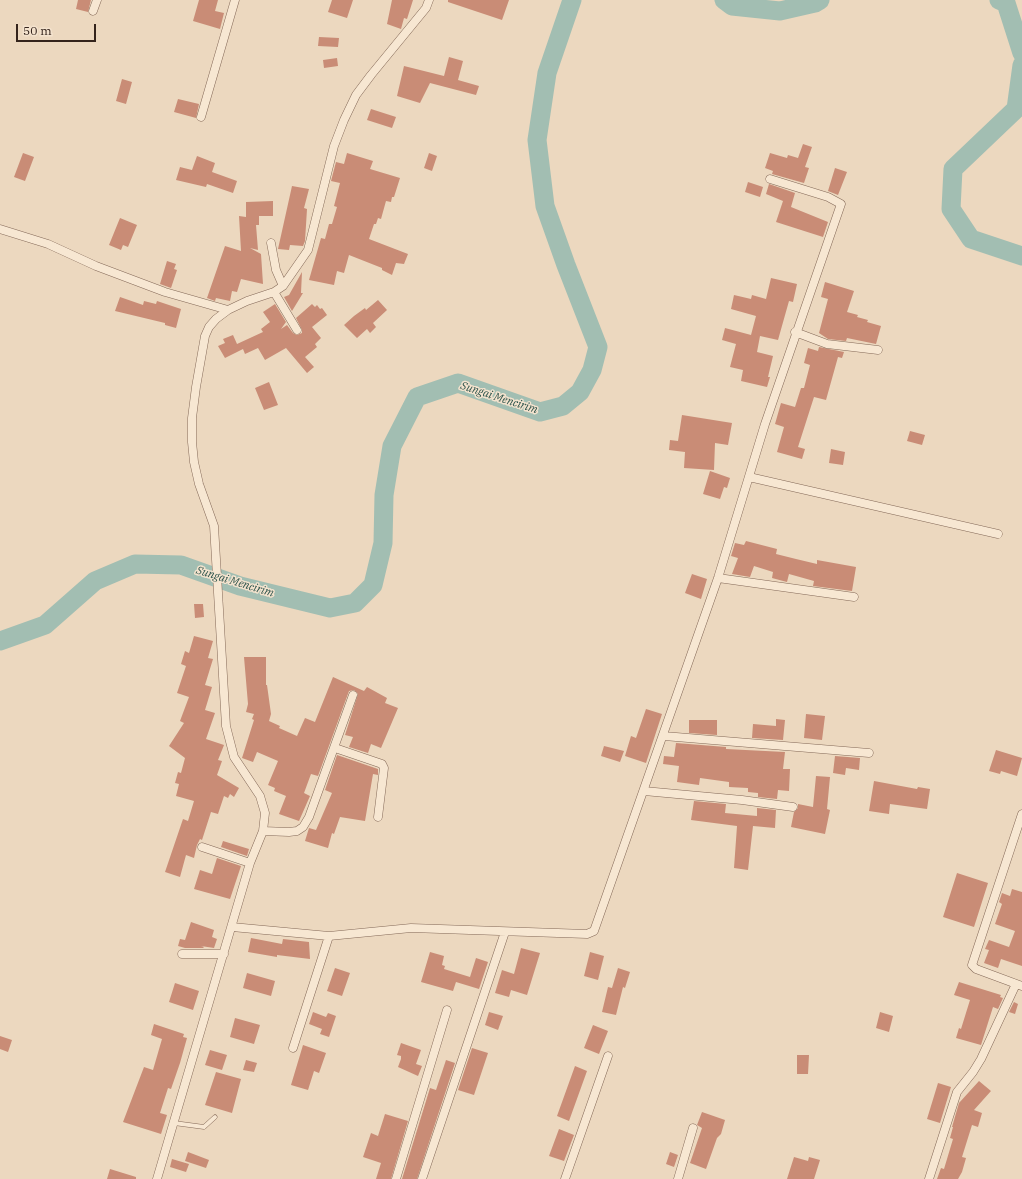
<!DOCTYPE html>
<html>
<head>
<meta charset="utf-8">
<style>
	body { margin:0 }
	#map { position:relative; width:1022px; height:1179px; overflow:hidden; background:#ecd8bf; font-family:"IBM Plex Serif",serif }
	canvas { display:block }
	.scale { position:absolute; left:16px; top:24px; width:80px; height:18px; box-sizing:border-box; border:2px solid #34241c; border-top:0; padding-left:5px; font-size:12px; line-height:14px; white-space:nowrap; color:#34241c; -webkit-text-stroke:3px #f4e3ce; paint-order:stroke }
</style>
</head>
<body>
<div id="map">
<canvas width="1022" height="1179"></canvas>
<div class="scale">50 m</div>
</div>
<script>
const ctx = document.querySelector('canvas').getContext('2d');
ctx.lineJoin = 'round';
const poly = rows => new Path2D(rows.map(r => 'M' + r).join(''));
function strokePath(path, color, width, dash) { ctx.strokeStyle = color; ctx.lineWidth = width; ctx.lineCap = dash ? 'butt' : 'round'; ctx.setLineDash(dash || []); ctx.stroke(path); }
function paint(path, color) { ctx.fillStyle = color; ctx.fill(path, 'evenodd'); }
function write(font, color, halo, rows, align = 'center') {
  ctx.font = font + ' "IBM Plex Serif",serif'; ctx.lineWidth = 3; ctx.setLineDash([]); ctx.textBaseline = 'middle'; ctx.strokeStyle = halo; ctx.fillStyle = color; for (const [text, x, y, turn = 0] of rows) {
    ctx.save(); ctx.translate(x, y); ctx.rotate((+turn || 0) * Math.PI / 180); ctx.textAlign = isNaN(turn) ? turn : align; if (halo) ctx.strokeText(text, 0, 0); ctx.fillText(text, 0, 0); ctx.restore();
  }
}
strokePath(poly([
	[724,0,732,6,780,11,815,3,820,0],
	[999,0,1006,3,1022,53],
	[1022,65,1016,109,953,169,951,209,971,239,1022,256],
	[0,641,45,625,95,581,135,564,181,565,240,586,330,608,355,603,373,585,383,543,384,495,392,446,417,397,458,383,540,412,563,406,580,392,592,370,598,347,566,265,545,206,537,140,547,73,572,0]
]), '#a2beb2', 19);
paint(poly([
	[78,0,91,0,88,12,76,9],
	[199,0,218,0,215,11,224,13,220,29,193,21],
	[332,0,353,0,347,18,328,12],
	[392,0,413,0,407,19,404,18,401,29,387,24],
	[448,0,509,0,502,20,448,2],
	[319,37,339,38,338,47,318,46],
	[449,57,463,61,458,80,479,86,476,95,430,83,420,103,397,96,404,66,444,76],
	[337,58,338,66,324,68,323,60],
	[122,79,132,82,126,104,116,101],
	[178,99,199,104,196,118,174,112],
	[371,109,396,117,392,128,367,120],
	[803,144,812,147,805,167,809,168,804,183,772,174,773,171,765,168,770,153,787,158,788,155,798,158],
	[23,153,34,157,25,181,14,177],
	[347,153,373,161,370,169,400,178,394,197,392,197,391,202,386,201,381,219,378,218,376,224,374,224,369,239,408,254,404,264,396,263,392,275,382,270,382,268,349,255,344,273,337,271,334,285,309,280,321,238,325,239,329,224,332,224,337,207,334,206,340,183,331,181,336,162,344,164],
	[429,153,437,156,432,171,424,168],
	[197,156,215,163,212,172,237,181,233,193,207,184,206,187,176,180,180,167,192,170],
	[835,168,847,172,838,195,828,191],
	[748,182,763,187,760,197,745,192],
	[769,184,795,193,791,207,828,222,823,237,776,222,783,201,766,194],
	[292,186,309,189,304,208,307,209,305,241,303,246,290,245,289,250,278,249],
	[273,201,273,216,259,216,259,225,256,225,258,250,250,248,261,254,263,284,241,279,237,292,232,291,230,301,216,298,215,301,207,298,225,246,241,251,239,216,246,217,246,202],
	[120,218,137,225,128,247,123,245,121,250,109,245],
	[167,261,176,264,174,269,177,270,171,288,160,284],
	[302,272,301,293,303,293,292,311,284,297,289,295],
	[771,278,797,284,793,302,789,301,778,340,760,336,757,352,773,356,768,377,770,377,767,387,741,381,743,370,730,367,736,344,722,340,725,328,751,335,756,316,731,309,734,295,751,299,752,295,766,299],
	[825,282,854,291,847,312,858,315,857,317,868,320,867,322,881,326,876,344,847,338,846,341,828,339,819,333,828,299,821,297],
	[120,297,143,305,144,301,156,304,157,301,181,309,176,328,165,325,165,323,115,311],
	[378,300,387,310,373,323,376,327,370,333,367,329,357,338,344,325,354,316,365,308,366,310],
	[275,304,286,322,281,329,287,325,293,333,297,335,302,333,302,330,296,318,312,304,315,307,317,305,320,309,322,308,327,315,312,327,321,338,315,344,317,347,305,357,314,367,307,373,286,348,265,360,258,348,245,354,243,349,225,358,218,346,225,343,223,339,233,335,237,344,263,332,261,329,270,322,263,312],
	[819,347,844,352,842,358,838,357,826,400,814,397,798,447,805,449,802,459,777,452,784,427,775,424,781,403,795,407,801,388,804,388,810,365,804,363,808,348,818,351],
	[269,382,278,405,264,410,255,388],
	[682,415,732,423,728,445,715,443,714,470,684,468,685,452,669,450,670,440,678,441],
	[910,431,925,435,922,445,907,441],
	[831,449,845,452,843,465,829,463],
	[710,471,730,478,727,488,724,487,720,499,703,494],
	[746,541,777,549,776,554,796,559,817,564,817,560,856,567,852,591,813,586,814,581,789,574,787,582,772,578,773,572,754,566,750,577,732,574,738,558,731,556,735,543,744,545],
	[692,574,707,579,701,599,685,593],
	[194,604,203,604,204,617,195,618],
	[194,636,213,641,208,658,213,659,205,685,212,687,205,710,215,713,206,739,224,745,218,760,222,761,217,775,239,788,234,797,230,794,228,798,224,796,218,814,211,812,202,840,200,839,197,845,194,858,186,855,180,877,165,872,183,819,188,821,194,801,176,796,179,784,175,783,178,772,181,773,185,758,169,746,184,723,180,721,189,697,177,693,186,666,181,664,185,651,189,653],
	[244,657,266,657,266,685,267,685,271,714,269,721,280,726,279,728,297,736,305,718,315,722,333,677,364,691,367,687,387,698,385,703,398,708,381,748,371,744,368,753,349,747,353,737,345,735,358,694,354,690,349,691,318,776,311,774,304,793,310,796,299,821,279,814,286,796,274,791,275,788,268,785,278,761,257,752,253,762,242,758,254,720,252,719,254,714,246,712,248,704],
	[646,709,662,714,646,763,625,756,631,736,636,738],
	[806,714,825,716,822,740,804,738],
	[776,719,785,720,783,740,752,738,753,724,776,726],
	[689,720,717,720,717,735,689,733],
	[676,743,726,747,726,749,785,752,783,769,790,769,789,791,778,790,777,799,758,797,758,793,748,792,748,788,729,787,729,782,700,778,699,785,677,782,679,766,663,764,664,756,674,757],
	[604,746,624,751,620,762,601,756],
	[996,750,1022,758,1017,776,1001,771,1000,774,989,771],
	[337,755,378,769,378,775,373,774,365,821,340,817,334,834,332,833,328,848,305,841,309,828,316,830,332,793,325,790],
	[835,756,860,758,859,770,846,768,845,775,833,773],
	[816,776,830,777,827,809,830,810,825,834,791,827,794,812,798,808,798,804,813,807],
	[874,781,917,789,918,787,930,789,927,809,890,804,889,814,869,811],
	[694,801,726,804,725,813,757,816,757,808,776,810,775,828,753,826,748,870,734,868,737,826,691,820],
	[223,841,249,849,247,856,221,847],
	[217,858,241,866,230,899,194,889,200,870,212,874],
	[957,873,988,883,974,927,943,917],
	[1012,889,1022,892,1022,966,1001,959,998,968,984,963,989,950,985,949,989,940,1009,947,1015,931,995,924,1002,904,999,902,1002,893,1010,896],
	[191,922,214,930,212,937,217,939,214,948,201,946,204,947,203,948,185,948,178,946,180,939,185,940],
	[251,938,282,944,283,939,309,942,310,959,277,955,277,957,248,952],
	[521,948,540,953,527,995,511,990,509,997,495,993,502,970,514,974],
	[430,952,444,956,442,965,445,966,444,969,470,977,476,958,488,962,479,989,456,982,453,991,421,982],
	[590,952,604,956,598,980,584,976],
	[335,968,350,973,342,996,327,991],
	[618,968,630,972,625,988,623,987,616,1015,602,1012,608,987,612,988],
	[247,973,275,981,271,996,243,988],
	[959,982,1001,995,1000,997,1003,998,998,1009,993,1007,981,1045,956,1038,959,1028,961,1029,970,1000,954,995],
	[175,983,199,991,193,1010,169,1002],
	[1014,1002,1018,1004,1015,1014,1009,1012],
	[313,1012,326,1017,328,1013,336,1016,329,1037,320,1034,322,1029,309,1024],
	[489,1012,503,1016,498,1030,485,1025],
	[880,1012,893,1016,889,1032,876,1028],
	[235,1018,260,1025,254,1044,230,1037],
	[154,1024,184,1034,183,1037,187,1038,180,1063,171,1089,168,1088,160,1113,167,1115,161,1134,123,1122,144,1067,153,1070,162,1039,151,1035],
	[593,1025,608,1031,599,1054,584,1048],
	[0,1036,12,1040,8,1052,0,1049],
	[401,1043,421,1050,416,1064,422,1066,418,1076,398,1067,401,1059,401,1056,397,1055],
	[303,1045,326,1053,319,1073,314,1071,308,1090,291,1085],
	[472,1048,488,1053,474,1095,458,1090],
	[210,1050,227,1055,222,1070,205,1065],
	[797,1055,809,1055,808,1074,797,1074],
	[246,1060,257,1063,254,1072,243,1070],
	[446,1060,455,1063,417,1179,402,1179,430,1088,436,1090],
	[575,1066,587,1071,569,1121,557,1116],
	[216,1072,241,1079,232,1113,205,1105],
	[979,1081,991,1091,974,1110,982,1113,978,1127,972,1125,962,1157,966,1158,962,1172,958,1179,937,1179,941,1168,944,1169,953,1139,950,1138,953,1127,952,1127,959,1103],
	[938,1083,951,1087,940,1123,927,1119],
	[702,1112,725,1120,721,1134,717,1138,706,1169,690,1163,702,1128,697,1125],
	[385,1114,408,1121,391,1179,376,1179,381,1163,363,1157,371,1133,378,1136],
	[559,1129,574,1135,564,1161,549,1156],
	[188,1152,209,1160,206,1168,185,1161],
	[670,1152,678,1155,674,1167,666,1164],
	[794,1157,808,1161,809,1157,820,1160,814,1179,787,1179],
	[172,1159,189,1164,186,1172,170,1167],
	[110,1169,136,1177,136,1179,107,1179]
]), '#c98c76');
const lane = poly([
	[174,1123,204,1127,215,1117]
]);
const street = poly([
	[93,11,97,0],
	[201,117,235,0],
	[0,229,48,244,96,266,165,292,228,310],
	[271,243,276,270,283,286],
	[274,292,297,330],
	[795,332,827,344,878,350],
	[749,477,998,534],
	[718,578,854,597],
	[664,736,869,753],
	[335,748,382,764,384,768,378,817],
	[644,791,742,800,793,807],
	[1022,814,972,965,976,969,1022,986],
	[263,831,289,832,297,831,303,827,309,817,353,695],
	[202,847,250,863],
	[232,927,329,936,411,928,587,934,594,931,718,578,765,424,841,204,828,197,770,179],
	[182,954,224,954],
	[293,1048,329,936],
	[157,1179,250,863,263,831,265,813,260,796,234,757,226,726,214,526,199,484,194,462,192,442,192,418,196,387,205,336,209,327,216,319,228,310,247,301,274,292,283,286,308,250,334,146,344,120,356,95,371,75,426,8,429,0],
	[396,1179,447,1010],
	[422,1179,505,932],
	[565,1179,608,1056],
	[678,1179,693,1128],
	[929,1179,957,1092,973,1072,981,1059,1016,984]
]);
strokePath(lane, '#846958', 5);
strokePath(street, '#846958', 9);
strokePath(lane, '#f7e7d2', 4);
strokePath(street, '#f7e7d2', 8);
write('italic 11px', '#2c534b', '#f4e3ce', [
	["Sungai Mencirim",499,398,18],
	["Sungai Mencirim",235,582,17]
]);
</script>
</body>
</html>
